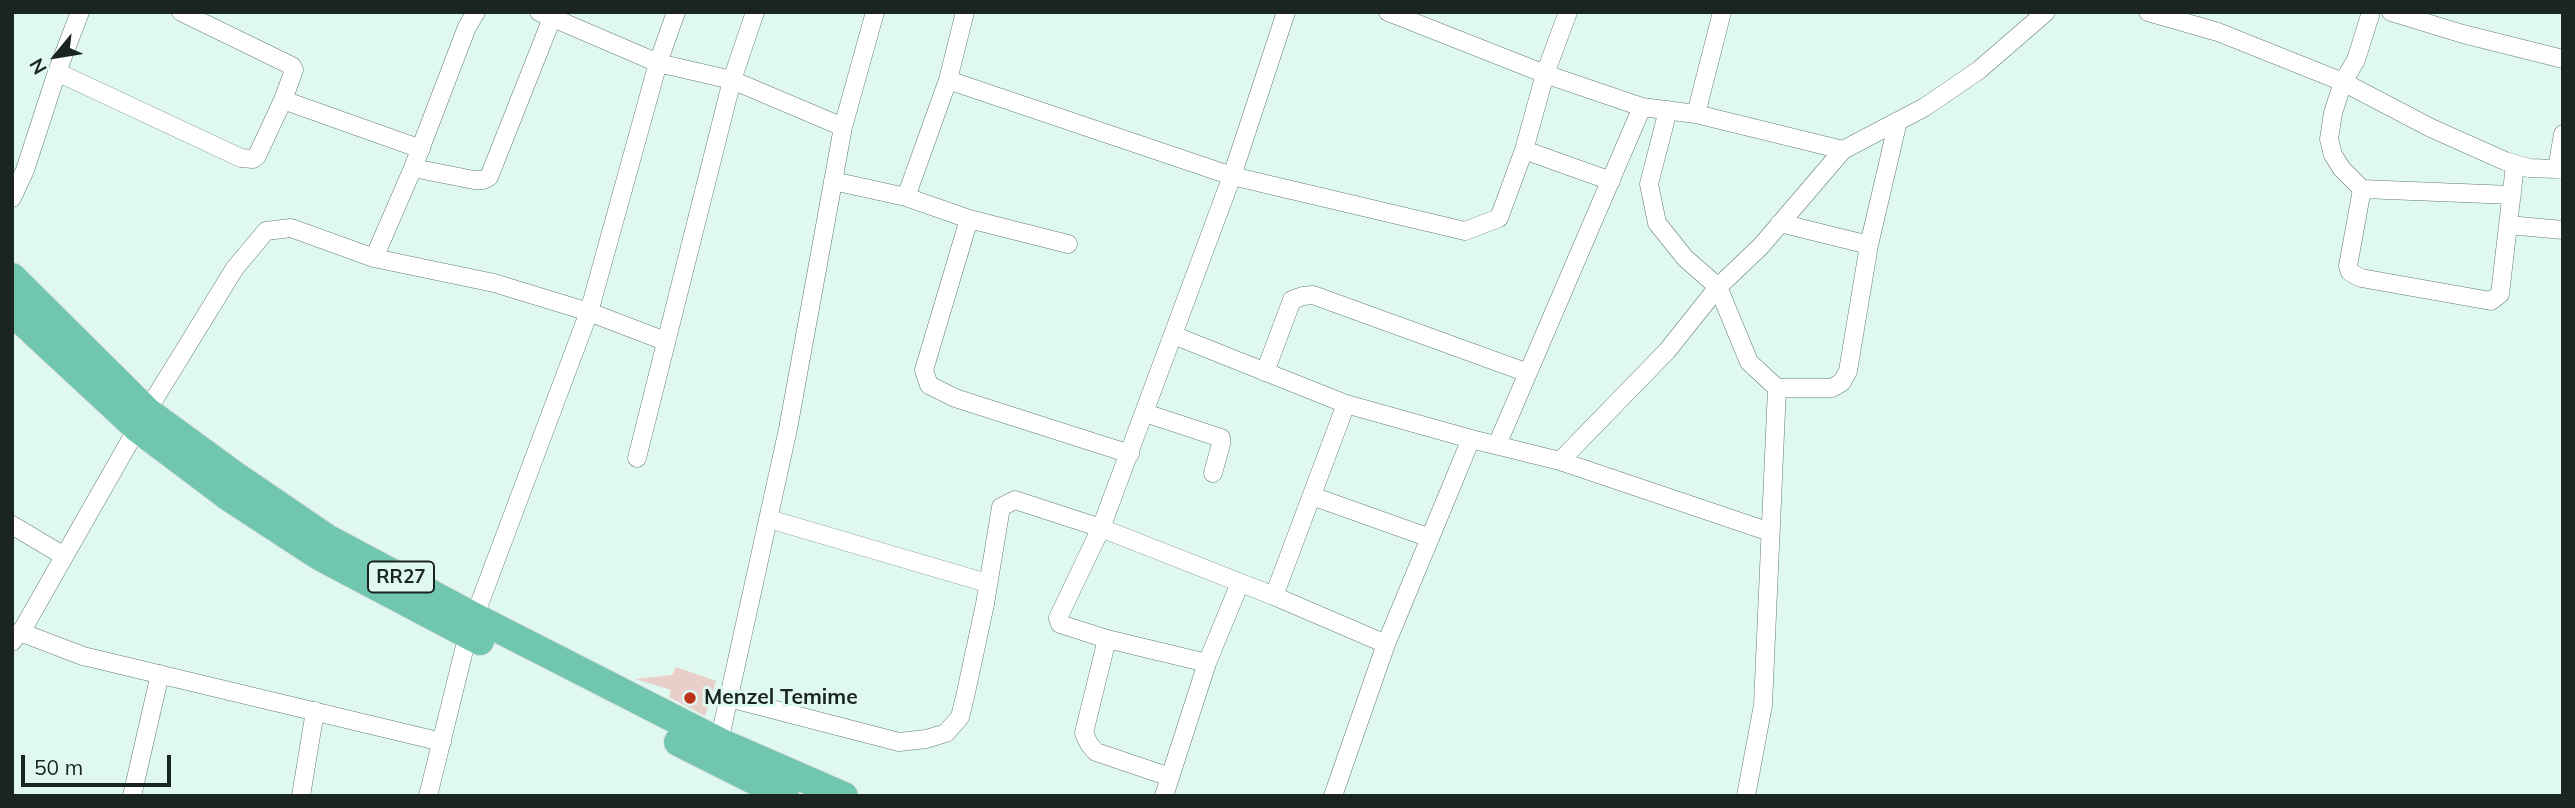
<!DOCTYPE html>
<html>
<head>
<meta charset="utf-8">
<style>
	body { margin:0 }
	#map { position:relative; width:2575px; height:808px; overflow:hidden; background:#dff9f0; font-family:Mulish,sans-serif }
	canvas { display:block }
	.frame { position:absolute; inset:0; border:14px solid #1a2421; pointer-events:none }
	.north { position:absolute; left:21px; top:21px; width:70px; height:70px; -webkit-text-stroke:5px #dff9f0; paint-order:stroke; rotate:240deg; font-size:19px; font-weight:700; line-height:28px; text-align:center; color:#1a2421 }
	.north::after { content:''; display:block; margin:auto; width:24px; height:32px; background:#1a2421; clip-path:polygon(50% 0,100% 100%,50% 72%,0 100%) }
	.scale { position:absolute; left:21px; top:755px; width:150px; height:32px; box-sizing:border-box; border:4px solid #1a2421; border-top:0; padding-left:9px; font-size:21px; line-height:24px; white-space:nowrap; color:#1a2421; -webkit-text-stroke:5px #dff9f0; paint-order:stroke }
</style>
</head>
<body>
<div id="map">
<canvas width="2575" height="808"></canvas>
<div class="frame"></div>
<div class="north">N</div>
<div class="scale">50 m</div>
</div>
<script>
const ctx = document.querySelector('canvas').getContext('2d');
ctx.lineJoin = 'round';
function paint(path, color) { ctx.fillStyle = color; ctx.fill(path, 'evenodd'); }
const poly = rows => new Path2D(rows.map(r => 'M' + r).join(''));
function strokePath(path, color, width, dash) { ctx.strokeStyle = color; ctx.lineWidth = width; ctx.lineCap = dash ? 'butt' : 'round'; ctx.setLineDash(dash || []); ctx.stroke(path); }
function write(font, color, halo, rows, align = 'center') {
  ctx.font = font + ' Mulish,sans-serif'; ctx.lineWidth = 6; ctx.setLineDash([]); ctx.textBaseline = 'middle'; ctx.strokeStyle = halo; ctx.fillStyle = color; for (const [text, x, y, turn = 0] of rows) {
    ctx.save(); ctx.translate(x, y); ctx.rotate((+turn || 0) * Math.PI / 180); ctx.textAlign = isNaN(turn) ? turn : align; if (halo) ctx.strokeText(text, 0, 0); ctx.fillText(text, 0, 0); ctx.restore();
  }
}
paint(poly([
	[676,667,716,681,705,716,669,697,671,690,635,679,672,675]
]), '#e8cfca');
const minor = poly([
	[80,12,57,72,241,158,253,159,257,156,283,100,294,70,292,66,181,12],
	[539,12,658,63,732,80,843,127],
	[1286,12,1232,176,1101,528,1274,596,1386,644],
	[1388,12,1545,74,1642,107,1696,114,1843,150],
	[2148,12,2218,32,2343,82,2333,113,2329,139,2333,155,2342,169,2362,189,2512,195],
	[2371,12,2356,60,2343,82,2431,128,2505,161,2529,168,2557,169],
	[2391,12,2463,34,2563,59],
	[948,80,1232,176,1465,231,1499,218,1524,150,1545,74,1568,12],
	[283,100,421,149],
	[1668,110,1649,184,1657,223,1685,258,1718,287,1749,362,1777,388,1832,388,1842,382,1848,371,1869,245,1898,121],
	[1696,114,1722,12],
	[2563,134,2557,169,2563,170],
	[1524,150,1611,181],
	[413,168,474,180,483,180,489,177,552,18],
	[833,181,906,197,969,219,1068,244],
	[2362,189,2348,266,2350,272,2361,278,2491,301,2500,294,2515,165],
	[906,197,948,80,965,12],
	[12,198,25,170,57,72],
	[969,219,924,370,929,385,955,398,1130,454],
	[1780,223,1869,245],
	[2508,225,2563,230],
	[374,258,494,283,589,312,658,63,676,12],
	[1173,335,1346,404,1471,439,1560,461,1667,351,1718,287,1761,246,1843,150,1925,107,1979,70,2046,12],
	[1265,372,1292,300,1303,296,1313,295,1528,373],
	[1145,413,1221,438,1221,444,1213,473],
	[1497,445,1642,107],
	[637,458,732,80,755,12],
	[1560,461,1770,532],
	[1312,496,1430,538],
	[769,519,987,583],
	[12,525,64,556],
	[1274,596,1346,404],
	[20,632,83,656,442,742],
	[1107,639,1084,733,1089,744,1096,752,1170,777],
	[12,642,24,627,147,411,235,268,266,231,291,228,374,258,413,168,467,27,476,12],
	[729,698,899,742,926,739,946,733,960,717,965,697,985,604,1001,507,1015,500,1101,528,1058,618,1060,624,1107,639,1207,663],
	[717,751,788,429,843,127,875,12],
	[132,796,160,674],
	[301,796,315,711],
	[428,796,468,634,589,312,665,341],
	[1164,796,1207,663,1240,583],
	[1333,796,1386,644,1471,439],
	[1746,796,1763,705,1777,388]
]);
const trunk = poly([
	[12,277,147,411,236,476,327,538,475,617,720,742,844,796],
	[12,312,137,428,230,498,319,556,480,641],
	[678,742,785,796]
]);
strokePath(minor, '#647b73', 19);
strokePath(trunk, '#dfe0e0', 30);
strokePath(minor, '#fff', 18);
strokePath(trunk, '#70c6af', 28);
for (const [x, y, r, color] of [
	[690,698,7,"#bd3219"]
]) { const dot = new Path2D(); dot.arc(x, y, r, 0, 2 * Math.PI); ctx.fillStyle = color; ctx.fill(dot); strokePath(dot, '#dff9f0', 2.5); }
for (const [x, y, w] of [
	[401,577,66]
]) { const box = new Path2D(); box.roundRect(x - w / 2, y - 15.5, w, 31, 5); ctx.fillStyle = '#dff9f0'; ctx.fill(box); strokePath(box, '#1a2421', 2); }
write('bold 19px', '#1a2421', null, [
	["RR27",401,577]
]);
write('bold 21px', '#1a2421', '#dff9f0', [
	["Menzel Temime",704,698]
], 'left');
</script>
</body>
</html>
